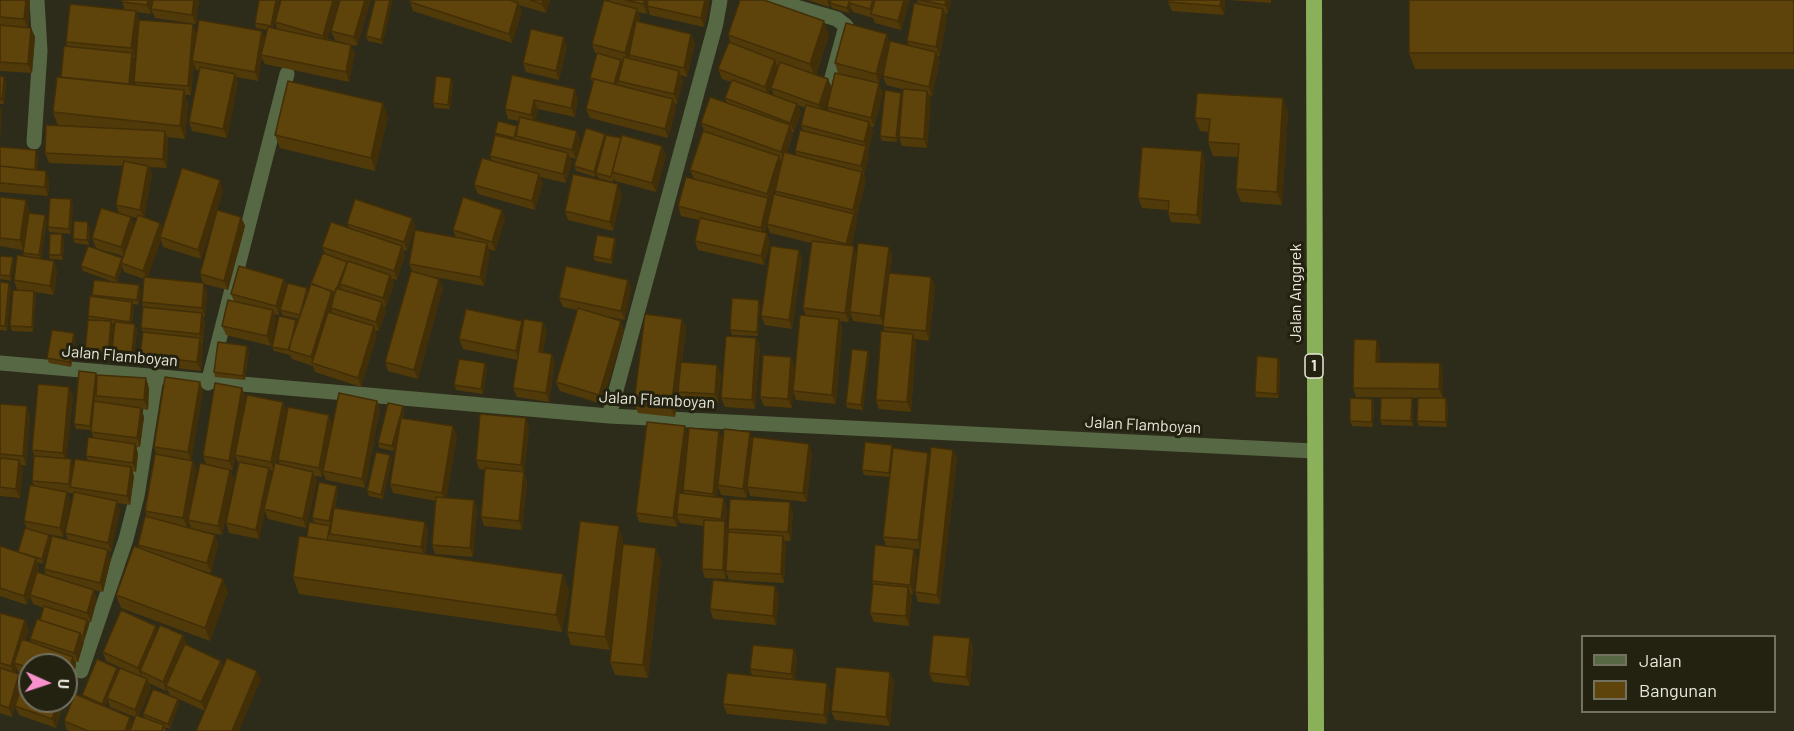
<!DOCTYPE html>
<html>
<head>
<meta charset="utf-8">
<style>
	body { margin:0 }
	#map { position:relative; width:1794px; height:731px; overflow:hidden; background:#2d2b1a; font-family:Barlow,sans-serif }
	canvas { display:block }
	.legend { position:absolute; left:1581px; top:635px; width:195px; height:78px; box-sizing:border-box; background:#232210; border:2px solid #727162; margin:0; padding:8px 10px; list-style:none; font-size:18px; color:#e8e7dc }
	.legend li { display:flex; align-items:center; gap:12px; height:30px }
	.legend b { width:30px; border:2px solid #727162 }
	.north { position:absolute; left:18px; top:653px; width:60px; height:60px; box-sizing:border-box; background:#232210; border:2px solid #727162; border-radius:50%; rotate:93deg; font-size:16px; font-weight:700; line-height:24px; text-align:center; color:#e8e7dc }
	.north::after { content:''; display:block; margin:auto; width:21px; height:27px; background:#f890cc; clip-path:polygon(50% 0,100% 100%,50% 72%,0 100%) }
</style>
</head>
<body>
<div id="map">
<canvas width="1794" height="731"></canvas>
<ul class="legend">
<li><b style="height:8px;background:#576844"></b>Jalan</li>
<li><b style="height:16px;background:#5e430b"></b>Bangunan</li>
</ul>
<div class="north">U</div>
</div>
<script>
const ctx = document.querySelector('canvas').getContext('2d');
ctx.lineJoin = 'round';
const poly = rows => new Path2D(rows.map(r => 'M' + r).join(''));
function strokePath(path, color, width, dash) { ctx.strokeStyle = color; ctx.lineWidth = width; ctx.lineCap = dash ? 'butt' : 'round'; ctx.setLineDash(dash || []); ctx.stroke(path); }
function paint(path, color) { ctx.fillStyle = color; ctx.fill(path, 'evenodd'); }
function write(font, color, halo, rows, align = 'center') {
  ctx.font = font + ' Barlow,sans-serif'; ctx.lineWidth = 6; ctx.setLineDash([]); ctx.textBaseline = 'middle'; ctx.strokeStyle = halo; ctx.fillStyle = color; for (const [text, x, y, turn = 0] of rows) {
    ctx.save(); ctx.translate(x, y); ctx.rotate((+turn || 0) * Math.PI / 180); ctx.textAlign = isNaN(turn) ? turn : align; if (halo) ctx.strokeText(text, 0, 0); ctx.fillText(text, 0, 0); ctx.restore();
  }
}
strokePath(poly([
	[772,0,837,19,846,26,830,85],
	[34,142,40,51,37,0],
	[0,363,609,416,1314,451],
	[208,383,287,74],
	[609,416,716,23,720,0],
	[81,671,126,539,137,496,156,377]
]), '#576844', 15);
strokePath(poly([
	[1314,0,1316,731]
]), '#8ab05a', 16);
paint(poly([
	[0,0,30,0,28,27,31,28,35,37,32,73,0,71],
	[152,0,151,14,136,12,139,20,135,58,133,58,135,62,133,85,136,85,134,82,193,24,196,33,196,42,265,39,267,30,256,28,255,23,259,0,279,0,273,28,277,29,275,22,281,0,328,39,349,44,335,40,331,31,371,0,357,46,351,45,355,54,349,82,265,64,262,58,258,81,236,77,238,83,227,138,192,131,189,122,199,71,196,70,194,64,191,95,185,95,188,103,185,139,167,137,168,140,167,168,149,167,152,175,144,218,160,223,162,229,223,190,217,210,241,217,245,226,228,290,204,284,207,293,205,317,203,317,205,322,203,343,202,343,203,348,201,371,144,364,140,355,143,332,141,328,143,307,142,302,144,279,124,272,122,266,117,282,139,285,141,290,139,305,133,304,134,307,132,324,137,329,134,357,114,355,112,350,114,324,112,324,113,326,110,359,87,357,85,352,89,320,88,316,92,297,92,295,114,282,83,271,81,266,122,258,122,259,123,256,96,248,92,238,119,213,116,205,123,166,49,163,45,153,58,126,53,112,67,46,66,42,125,10,122,2],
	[216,212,200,274,203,283,147,278,161,240,163,247,201,259],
	[125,215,137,218,134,226],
	[199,0,196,24,155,18,151,9],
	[375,0,383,44,368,41,366,36],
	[410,0,550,0,546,13,519,5,522,12,512,43,413,11,410,2],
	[609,0,710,0,704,27,650,15,648,8,647,14,638,12,640,18,639,22,695,43,687,77,681,75,683,80,677,104,674,103,676,109,668,138,590,118,586,109,593,83,590,78,597,54,595,53,592,44,609,1],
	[808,0,910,0,901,30,875,23,873,18,853,12,851,8,849,13,832,8,830,3,829,7],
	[917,0,951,0,948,14,945,13,947,18,940,56,938,56,940,61,932,96,929,95,931,100,927,148,902,146,899,137,900,121,897,142,882,141,880,136,906,90,886,85,883,76,888,53,879,84,883,93,874,127,871,127,873,131,868,151,869,155,864,175,866,181,856,219,857,223,851,246,857,254,889,247,892,256,890,273,931,277,935,287,929,341,915,339,916,343,911,412,879,409,876,400,884,331,883,325,853,321,850,312,850,310,849,322,840,321,842,328,836,404,796,400,793,391,806,316,803,308,811,243,770,233,767,225,765,233,767,233,770,242,764,265,698,250,695,241,699,220,681,216,678,206,694,179,690,170,704,131,701,123,727,103,725,98,731,82,722,79,718,69,731,43,728,35,829,35,816,75,831,88,874,82,838,73,835,63,890,43,909,46,907,41,918,4],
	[771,88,774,95,769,93],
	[831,90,827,107,828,111,824,110],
	[798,105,806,108,801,125,803,131,795,151,797,155,787,153,793,135,792,132,794,132,801,113],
	[777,181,775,191,776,195,771,206,770,203],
	[1225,0,1224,15,1172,11,1168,2],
	[1228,0,1271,0,1271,3],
	[1794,0,1794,69,1415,69,1409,53],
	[567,46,559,80,526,72,523,63],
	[512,75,578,98,575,117,538,109,535,120,577,131,580,140,576,159,570,157,572,162,566,183,540,177,543,183,535,210,478,194,474,185,492,161,490,156,496,135,495,133,518,128,519,121,508,119,505,109],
	[0,76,4,77,6,82,4,104,0,104],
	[451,78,453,83,450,109,435,108,433,103],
	[1283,98,1288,112,1282,205,1241,202,1236,189,1238,157,1213,156,1208,142,1209,132,1200,131,1195,118],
	[388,117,375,171,280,148,275,135],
	[605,134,606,136,666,155,656,192,615,181,614,178,613,182,598,178,596,173,595,177,576,171,574,166],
	[0,147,36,150,38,155,37,170,49,180,48,196,0,192],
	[1205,160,1201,224,1171,222,1168,213,1168,210,1142,208,1138,198],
	[622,194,613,231,568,220,565,211],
	[0,197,29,209,23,250,0,246],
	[71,199,73,204,71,234,49,232,48,227],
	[502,210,505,219,495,251,489,249,490,252,484,286,429,276,439,279,443,288,418,379,388,371,385,362,412,271,409,264,456,238,453,230],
	[45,215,47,220,41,259,57,270,54,295,35,292,36,296,33,332,12,331,10,326,24,291,17,290,14,280,24,256,23,253],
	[412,218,415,227,407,251,403,250,405,255,397,280,392,279,394,284,386,307,384,306,386,311,379,331,375,330,377,335,361,387,315,372,313,366,292,359,290,355,274,351,272,347,296,320,297,324,299,319,282,315,281,310,279,315,274,314,276,319,271,346,226,335,222,326,234,301,231,294,284,279,287,287,308,291,325,253,322,247,349,228,347,224],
	[90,227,89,245,75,243,73,239],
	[62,234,64,239,63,260,50,259,49,255],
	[615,238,616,243,612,264,595,261,593,256],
	[799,250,802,259,792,329,765,325,761,316],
	[0,256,13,257,14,262,11,281,0,279],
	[628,280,631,289,625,320,610,317,624,330,602,404,560,391,556,382,577,310,563,307,559,298],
	[0,282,11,288,7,331,0,330],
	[760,305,758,336,732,335,730,330],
	[682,319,686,328,682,362,717,365,721,374,718,403,682,401,678,392,679,382,675,417,638,413,634,403],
	[543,322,547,331,543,353,552,354,555,363,549,402,517,397,513,388,518,360,463,349,459,339,523,325],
	[75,338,71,367,49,363,47,358],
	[756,338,760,347,755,409,725,407,721,398],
	[247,346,249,351,245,380,215,377,214,372],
	[1380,349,1380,362,1440,363,1443,372,1443,398,1356,397,1353,388],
	[868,351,869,356,863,410,847,408,846,403],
	[791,357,794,366,792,408,764,406,760,397],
	[1280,362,1279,398,1256,397,1255,392],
	[485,363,487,368,483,394,456,390,454,385],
	[97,377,149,388,148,410,141,409,144,417,140,447,136,447,138,453,136,472,132,471,134,476,130,505,117,503,120,510,111,552,108,551,111,559,103,592,90,589,97,599,91,622,88,621,89,625,84,641,83,640,84,642,78,662,75,661,76,666,68,689,66,689,66,665,30,665,30,701,64,701,56,728,19,715,15,706,26,674,18,672,17,668,15,672,22,683,12,717,0,713,0,613,25,620,29,630,25,640,32,643,30,639,40,620,44,608,33,604,30,596,27,605,0,596,0,546,18,552,27,529,24,521,34,486,32,481,34,456,32,450,69,387,73,396,66,459,71,459,73,467,88,461,86,456,93,437,91,430,76,429,74,424],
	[72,492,73,496,65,533,68,540,44,569,46,575,38,572,39,568,37,562,43,564,51,540,49,535,41,533,63,537,70,501,67,493,72,493],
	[242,388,245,397,233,470,230,470,234,479,222,535,192,529,215,535,218,544,211,573,194,568,228,592,210,641,121,608,116,595,139,547,138,545,147,517,145,511,157,455,154,447,203,391,191,461,193,461,196,470,188,519,206,464,203,456],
	[188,520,191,529,187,527],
	[1412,398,1413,403,1413,426,1382,425,1380,420],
	[1372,399,1374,403,1373,427,1352,426,1350,421],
	[377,401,380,410,365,488,326,480,323,472,322,477,315,476,317,481,306,528,268,519,265,511,259,539,229,533,226,523,238,463,235,455,283,402,286,411,276,463,280,464,278,460,332,424,327,450],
	[270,470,273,471,272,477],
	[1448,403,1447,427,1419,426,1417,421],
	[0,404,27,406,30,416,26,466,21,465,23,469,20,498,0,496],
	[403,406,404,411,403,418,457,436,446,498,474,500,477,509,473,557,435,554,432,545,436,501,393,493,390,484,397,442,394,451,379,448,378,443],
	[526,418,529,428,524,474,527,482,522,530,484,526,481,517,485,470,479,469,476,460],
	[685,426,688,436,681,493,684,494,683,490,723,440,750,432,752,440,812,453,807,502,750,496,748,488,747,498,721,495,718,486,717,497,727,508,726,522,728,532,730,532,728,529,793,511,791,541,784,541,786,545,784,583,729,580,726,572,726,579,705,578,702,569,704,526,680,523,678,518,677,527,639,522,636,513],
	[892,445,893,449,928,453,930,458,953,450,957,459,940,604,918,602,915,592,920,549,886,546,883,537,889,477,864,475,862,470],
	[390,455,392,459,383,499,369,496,367,491],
	[338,490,335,509,425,522,428,531,425,554,563,574,569,591,562,632,299,594,293,577,307,537,314,522,312,518],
	[623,539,610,650,571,645,567,632],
	[917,558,913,594,911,594,912,597,909,626,874,622,870,613,873,585,872,581],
	[661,561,648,678,615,675,610,662],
	[775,586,779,596,776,625,713,619,710,609],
	[158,631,183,635,187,645,221,661,223,667,261,680,205,711,170,695,167,689,166,691,149,683,151,688,139,716,144,718,143,714,178,699,179,704,170,729,165,727,166,731,69,731,67,730,64,721,83,697,82,695,118,671,124,669,106,661,103,652],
	[108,700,110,707,135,717,132,723,130,717,105,706],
	[970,638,973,648,970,686,933,682,929,673],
	[794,649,797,659,795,679,831,692,827,724,727,714,723,704,752,675,750,669],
	[890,672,894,681,890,726,835,720,831,711]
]), '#513a09');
paint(poly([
	[26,0,30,0,28,29,24,19],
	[148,0,152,0,151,14,147,5],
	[194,0,199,0,196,24,192,15],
	[276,0,279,0,273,31,271,26],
	[333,0,339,0,326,45,323,36],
	[365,0,371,0,357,46,354,37],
	[390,0,393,0,383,44,381,40],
	[543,0,550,0,546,13,542,4],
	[645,0,650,0,647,6,648,8,647,14,643,4],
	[705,0,710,0,710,1,704,27,701,18],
	[827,0,831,0,829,7],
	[873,0,879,0,872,14,870,9],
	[904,0,910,0,901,30,898,21],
	[946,0,951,0,948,14,945,5],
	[1221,0,1225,0,1224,15,1220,6],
	[518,3,522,12,512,43,509,34],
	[849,3,851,8,849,13,847,8],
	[637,9,640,18,630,56,629,55,629,58,628,62,625,53],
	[943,9,947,18,940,56,936,47],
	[136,11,139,20,135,58,131,48],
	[824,21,829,35,815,77,810,64],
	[193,24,196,33,194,61,192,61,194,64,191,95,188,86],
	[31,28,35,37,32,73,28,64],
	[262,31,266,40,261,55,262,58,258,81,255,72],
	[691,34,695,43,687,77,684,68],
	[887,34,890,43,879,84,876,74],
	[564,37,567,46,559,80,556,71],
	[351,45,355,54,349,82,346,72],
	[936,52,940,61,932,96,929,87],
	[132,53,135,62,132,93,129,84],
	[621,60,622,65,616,89,614,84],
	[775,60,778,69,768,97,765,87],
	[679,71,683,80,677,104,674,94],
	[235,74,238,83,227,138,223,129],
	[4,77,6,82,4,104,2,99],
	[451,78,453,83,450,109,448,105],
	[828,79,832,88,823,114,819,105],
	[879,83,883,93,874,127,871,118],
	[575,89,578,98,575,117,571,108],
	[184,90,188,103,185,139,180,126],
	[927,91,931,100,927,148,924,139],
	[901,93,903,98,897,142,896,138],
	[1283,98,1288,112,1282,205,1277,192],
	[673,99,676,109,668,138,665,129],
	[534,100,538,109,535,125,531,115],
	[383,103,388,117,375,171,371,158],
	[797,104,801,113,794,132,790,123],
	[0,107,2,112,0,146],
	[869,122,873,131,868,151,869,155,864,175,861,166,866,146,864,142],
	[790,125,793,135,784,161,781,152],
	[165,131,168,140,167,168,163,159],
	[577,131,580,140,576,159,572,150],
	[605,134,607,138,595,177,594,172],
	[662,146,666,155,656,192,652,183],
	[36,150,38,155,36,175,35,170],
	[1202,151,1205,160,1201,224,1197,215],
	[568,153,572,162,566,183,563,174],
	[779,156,782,165,770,203,772,208,764,238,761,228,768,199,767,194],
	[148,166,152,175,144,219,140,210],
	[46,171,49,180,48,196,45,187],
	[862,172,866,181,856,219,853,210],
	[539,174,543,183,535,210,532,201],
	[220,180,223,190,201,259,198,250],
	[618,184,622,194,613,231,610,222],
	[71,199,73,204,71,234,69,229],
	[26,200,29,209,23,250,20,240],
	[502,210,505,219,495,251,492,242],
	[854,214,857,223,850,253,846,244],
	[45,215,47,220,41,260,39,255],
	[131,217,134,226,124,257,121,247],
	[241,217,245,226,228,290,224,281],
	[412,218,415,227,407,251,404,242],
	[88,222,90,227,89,245,87,240],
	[160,223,163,232,160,237,161,240,147,280,143,271],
	[767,233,770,242,764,265,761,256],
	[62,234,64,239,63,260,61,255],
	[615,238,616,243,612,264,611,260],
	[487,243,490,252,484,286,480,277],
	[402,246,405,255,397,280,394,271],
	[854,246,857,256,849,322,845,313],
	[889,247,892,256,884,325,880,316],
	[799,250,802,259,792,329,789,320],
	[13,257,14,262,11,281,10,276],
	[122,258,124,263,121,263,122,266,116,283,115,278],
	[54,261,57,270,54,295,50,286],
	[347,262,340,284,341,287,337,297,335,293],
	[390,275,394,284,386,307,383,298],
	[931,277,935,287,929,341,926,331],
	[284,279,287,288,279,315,276,306],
	[439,279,443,288,418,379,414,370],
	[628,280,631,289,625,320,621,311],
	[9,283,11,288,7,331,5,326],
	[204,283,207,293,205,317,202,308],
	[139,285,141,290,139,305,137,300],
	[34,291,36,296,33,332,32,327],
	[332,291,336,301,331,308,332,312,315,364,313,363,311,357],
	[759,300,760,305,758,336,757,332],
	[132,302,134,307,131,327,130,322],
	[382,302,386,311,379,331,376,322],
	[273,310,276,319,271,346,267,336],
	[202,313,205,322,203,343,200,334],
	[682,319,686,328,675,417,671,408],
	[839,319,842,328,836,404,832,395],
	[296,320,297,324,289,350],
	[111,321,113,326,110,359,108,354],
	[522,321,525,330,519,360,516,351],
	[621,321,624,330,602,404,599,395],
	[543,322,547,331,542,361,539,352],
	[135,324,137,329,134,357,132,352],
	[374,326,377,335,361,387,358,378],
	[74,333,75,338,71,367,69,362],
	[913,334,916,343,911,412,907,402],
	[200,338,203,348,201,371,197,362],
	[756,338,760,347,755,409,752,400],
	[1377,340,1380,349,1380,371,1376,362],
	[247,346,249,351,245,380,243,376],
	[868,351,869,356,863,410,861,405],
	[552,354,555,363,549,402,546,393],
	[791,357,794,366,792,408,788,399],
	[1278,358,1280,362,1279,398,1277,394],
	[485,363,487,368,483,394,481,389],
	[1440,363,1443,372,1443,398,1439,389],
	[717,365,721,374,718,403,715,394],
	[96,373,97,377,92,431,90,426],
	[146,378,149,388,148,410,144,400],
	[200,382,203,391,191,462,188,452],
	[69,387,73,396,66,463,63,453],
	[242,388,245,397,233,470,229,461],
	[1412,398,1413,403,1413,426,1411,421],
	[1446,398,1448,403,1447,427,1446,422],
	[1372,399,1374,403,1373,427,1372,422],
	[377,401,380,410,365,488,362,479],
	[283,402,286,411,274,471,271,462],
	[27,406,30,416,26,466,23,456],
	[403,406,404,411,394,451,392,446],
	[141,408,144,417,140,447,137,438],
	[329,415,332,424,322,477,319,468],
	[526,418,529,428,524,474,527,482,522,530,519,521,524,473,521,465],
	[453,426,457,436,446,502,442,493],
	[685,426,688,436,678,514,677,514,678,518,677,527,673,518],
	[719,431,723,440,716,503,713,494],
	[750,432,753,441,747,498,743,489],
	[135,444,138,453,136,472,133,463],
	[809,444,812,453,807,502,803,493],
	[953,450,957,459,940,604,937,595],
	[928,453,931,462,921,550,918,540],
	[390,455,392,459,383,499,381,495],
	[71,459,74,469,70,487,72,493,69,484],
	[19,460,23,469,20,498,16,489],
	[193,461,196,470,187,527,183,518],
	[131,467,134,476,130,505,127,496],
	[269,468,272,478,264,509,265,511,259,539,256,530],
	[230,470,234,479,222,535,218,526],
	[313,472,317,481,306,528,303,519],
	[337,486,338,490,331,526,329,521],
	[67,492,70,501,63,537,60,528],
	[724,498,727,508,726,522,728,530,726,579,723,570,725,528,721,519],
	[474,500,477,509,473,557,470,548],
	[117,501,120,510,111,552,108,543],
	[790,502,793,511,791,541,788,532],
	[425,522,428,531,424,556,421,547],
	[619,526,623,539,610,650,605,637],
	[49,535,51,540,43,564,42,559],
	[215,535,218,544,211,573,207,563],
	[783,536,786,545,784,583,781,574],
	[656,548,661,561,648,678,643,665],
	[914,549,917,558,913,594,910,585],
	[108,550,111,559,103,592,100,583],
	[36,558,39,568,27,605,24,596],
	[563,574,569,591,562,632,556,615],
	[223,579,228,592,210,641,205,628],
	[775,586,779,596,776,625,773,616],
	[908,587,912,597,909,626,906,616],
	[94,590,97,599,91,622,87,613],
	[25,620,29,630,18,664,14,663,17,668,14,675,11,666],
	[87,620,89,625,84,641,83,636],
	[156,626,159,635,140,671,142,675,141,677,138,668],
	[80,633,84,642,78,662,74,653],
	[183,635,187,644,168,687,166,686,167,689,166,691,163,682],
	[970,638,973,648,970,686,966,677],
	[794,649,797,659,795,683,791,674],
	[73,657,76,666,68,689,66,683,66,677],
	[221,661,224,670,205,711,201,702],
	[117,668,119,673,107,698,108,700,104,709,102,704],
	[257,671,261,680,239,731,232,731],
	[890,672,894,681,890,726,886,717],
	[19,674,22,683,12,717,9,708],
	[147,679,151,688,138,719,135,710],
	[827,683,831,692,827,724,824,715],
	[178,699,179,704,170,729,168,724],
	[58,701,64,701,56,728,52,719],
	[130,717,134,726,132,731,125,731]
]), '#422f08');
const building = poly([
	[0,0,26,0,24,19,0,17,0,0],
	[122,0,148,0,147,5,122,2,122,0],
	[153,0,194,0,192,15,151,9,153,0],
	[259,0,276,0,271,26,255,23,259,0],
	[281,0,333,0,323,36,275,22,281,0],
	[340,0,365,0,354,37,331,31,340,0],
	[375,0,390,0,381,40,366,36,375,0],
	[410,0,510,0,518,3,509,34,410,2,410,0],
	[530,0,543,0,542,4,530,0],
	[604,0,637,9,625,53,592,44,604,0],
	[625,0,645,0,643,4,625,0],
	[648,0,705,0,701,18,647,6,648,0],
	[740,0,764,0,824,21,810,64,728,35,740,0],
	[831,0,850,0,847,8,830,3,831,0],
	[850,0,873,0,870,9,849,3,850,0],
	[875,0,904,0,898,21,871,14,875,0],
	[919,0,946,0,945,5,919,0],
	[1168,0,1221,0,1220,6,1168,2,1168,0],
	[1409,0,1794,0,1794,53,1409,53,1409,0],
	[914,3,943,9,936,47,907,41,914,3],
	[70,4,136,11,131,48,66,42,70,4],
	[139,20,193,24,188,86,134,82,139,20],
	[199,20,262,31,255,72,192,61,199,20],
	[636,21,691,34,684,68,629,55,636,21],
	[846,23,887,34,876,74,835,63,846,23],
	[0,25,31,28,28,64,0,62,0,25],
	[268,27,351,45,346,72,261,55,268,27],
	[531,29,564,37,556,71,523,63,531,29],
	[890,41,936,52,929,87,883,76,890,41],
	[729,42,775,60,765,87,718,69,729,42],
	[64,46,132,53,129,84,61,77,64,46],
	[597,53,621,60,614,84,590,78,597,53],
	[624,57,679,71,674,94,618,81,624,57],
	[780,62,828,79,819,105,771,88,780,62],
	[200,67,235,74,223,129,189,122,200,67],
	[835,73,879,83,871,118,827,107,835,73],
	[512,75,575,89,571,108,534,100,531,115,505,109,512,75],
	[0,76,4,77,2,99,0,99,0,76],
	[436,76,451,78,448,105,433,103,436,76],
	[57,77,184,90,180,126,53,112,57,77],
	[594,79,673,99,665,129,586,109,594,79],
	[732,80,797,104,790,123,725,98,732,80],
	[288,81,383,103,371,158,275,135,288,81],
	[903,89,927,91,924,139,899,137,903,89],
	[885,90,901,93,896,138,880,136,885,90],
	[1197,93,1283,98,1277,192,1236,189,1239,144,1208,142,1210,119,1195,118,1197,93],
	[710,97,790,125,781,152,701,123,710,97],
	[806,105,869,122,864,142,801,125,806,105],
	[520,117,577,131,572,150,516,136,520,117],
	[498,121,517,126,514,138,495,133,498,121],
	[46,125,165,131,163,159,45,153,46,125],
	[586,128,605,134,594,172,574,166,586,128],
	[800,130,866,146,861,166,795,151,800,130],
	[703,131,779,156,767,194,690,170,703,131],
	[495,135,568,153,563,174,490,156,495,135],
	[606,135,621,138,611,177,596,173,606,135],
	[622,135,662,146,652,183,612,172,622,135],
	[0,147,36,150,35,170,0,166,0,147],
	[1142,147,1202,151,1197,215,1168,213,1169,201,1138,198,1142,147],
	[784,152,862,172,853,210,775,191,784,152],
	[482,158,539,174,532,201,474,185,482,158],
	[124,161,148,166,140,210,116,205,124,161],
	[0,166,46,171,45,187,0,183,0,166],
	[182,168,220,180,198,250,160,237,182,168],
	[573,174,618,184,610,222,565,211,573,174],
	[686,177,768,198,761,228,678,206,686,177],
	[774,194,854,214,846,244,767,224,774,194],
	[0,197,26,200,20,240,0,238,0,197],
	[463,197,502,210,492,242,453,230,463,197],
	[50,198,71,199,69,229,48,227,50,198],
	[355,199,412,218,404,242,347,224,355,199],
	[101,208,131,217,121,247,92,238,101,208],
	[217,210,241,217,224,281,200,274,217,210],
	[29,213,45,215,39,255,23,253,29,213],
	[138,215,160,223,143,271,121,263,138,215],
	[700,218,767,233,761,256,695,241,700,218],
	[74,221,88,222,87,240,73,239,74,221],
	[331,222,402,246,394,271,322,247,331,222],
	[415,230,487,243,480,277,409,264,415,230],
	[50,234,62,234,61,255,49,255,50,234],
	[597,235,615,238,611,260,593,256,597,235],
	[812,241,854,246,845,313,803,308,812,241],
	[858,243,889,247,880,316,850,312,858,243],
	[88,246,122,258,115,278,81,266,88,246],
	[771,246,799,250,789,320,761,316,771,246],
	[323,253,347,262,335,293,311,283,323,253],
	[17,255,54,261,50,286,14,280,17,255],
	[0,256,13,257,10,276,0,275,0,256],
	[348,261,390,275,383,298,340,284,348,261],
	[239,266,284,279,276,306,231,294,239,266],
	[566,266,628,280,621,311,559,298,566,266],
	[411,271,439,279,414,370,385,362,411,271],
	[889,273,931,277,926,331,883,327,889,273],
	[144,277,204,283,202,308,142,302,144,277],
	[94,280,139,285,137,300,92,295,94,280],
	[0,282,9,283,5,326,0,326,0,282],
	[288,283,307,288,300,315,280,310,288,283],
	[311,284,332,291,311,357,288,350,311,284],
	[336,288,382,302,376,322,331,308,336,288],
	[13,290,34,291,32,327,10,326,13,290],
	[90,296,132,302,130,322,88,316,90,296],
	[732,298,759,300,757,332,730,330,732,298],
	[228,300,273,310,267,336,222,326,228,300],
	[143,307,202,313,200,334,141,328,143,307],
	[578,308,621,321,599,395,556,382,578,308],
	[466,309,522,321,516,351,459,339,466,309],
	[328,312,374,326,358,378,312,363,328,312],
	[645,314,682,319,671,408,634,403,645,314],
	[800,315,839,319,832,395,793,391,800,315],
	[279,316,296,320,289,350,272,347,279,316],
	[524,319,543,322,539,352,552,354,546,393,513,388,524,319],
	[88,320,111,321,108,354,85,352,88,320],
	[115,322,135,324,132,352,112,350,115,322],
	[52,330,74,333,69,362,47,358,52,330],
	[881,331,913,334,907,402,876,400,881,331],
	[143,332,200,338,197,362,140,355,143,332],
	[726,336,756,338,752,400,721,398,726,336],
	[1354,339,1377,340,1376,362,1440,363,1439,389,1353,388,1354,339],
	[218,342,247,346,243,376,214,372,218,342],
	[852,349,868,351,861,405,846,403,852,349],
	[763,355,791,357,788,399,760,397,763,355],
	[1257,356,1278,358,1277,394,1255,392,1257,356],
	[459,359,485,363,481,389,454,385,459,359],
	[681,362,717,365,715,394,678,392,681,362],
	[79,371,96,373,90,426,74,424,79,371],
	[97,375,146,378,144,400,96,396,97,375],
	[165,377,200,382,188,452,154,447,165,377],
	[215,383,242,388,229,461,203,456,215,383],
	[38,384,69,387,63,453,32,450,38,384],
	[339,393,377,401,362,479,323,471,339,393],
	[247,395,283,402,271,462,235,455,247,395],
	[1350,398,1372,399,1372,422,1350,421,1350,398],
	[1381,398,1412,398,1411,421,1380,420,1381,398],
	[1418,398,1446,398,1446,422,1417,421,1418,398],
	[94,401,141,408,137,438,91,432,94,401],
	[388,403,403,406,392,446,378,443,388,403],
	[0,404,27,406,23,456,0,454,0,404],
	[288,407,329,415,319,468,278,460,288,407],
	[480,414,526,418,521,465,476,460,480,414],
	[401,418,453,426,442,493,390,484,401,418],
	[647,422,685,426,673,518,636,513,647,422],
	[689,428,719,431,713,494,683,490,689,428],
	[724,429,750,432,743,489,718,485,724,429],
	[88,437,135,444,133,463,86,456,88,437],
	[753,437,809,444,803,493,747,487,753,437],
	[865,442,892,445,889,473,862,470,865,442],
	[931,447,953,450,937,595,915,592,931,447],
	[893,448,928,453,918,540,883,537,893,448],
	[376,452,390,455,381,495,367,491,376,452],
	[155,454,193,461,183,518,145,511,155,454],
	[34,456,71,459,69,484,32,481,34,456],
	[0,458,19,460,16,489,0,487,0,458],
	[75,459,131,467,127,496,70,487,75,459],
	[239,462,269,468,256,530,226,523,239,462],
	[200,463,230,470,218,526,188,520,200,463],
	[275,463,313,472,303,519,264,509,275,463],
	[485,468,524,472,519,521,481,517,485,468],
	[319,482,337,486,329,521,312,518,319,482],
	[30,485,67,492,60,528,24,521,30,485],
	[74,492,117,501,108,543,65,533,74,492],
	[679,493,724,498,721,519,677,514,679,493],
	[436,497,474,500,470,548,432,545,436,497],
	[730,499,790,502,788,532,728,529,730,499],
	[334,508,425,522,421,547,330,534,334,508],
	[145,516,215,535,207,563,138,545,145,516],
	[704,520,725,521,723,570,702,569,704,520],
	[580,521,619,526,605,637,567,632,580,521],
	[309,522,330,526,327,540,307,537,309,522],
	[25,528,49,535,42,559,18,552,25,528],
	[728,532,783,536,781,574,726,571,728,532],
	[52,536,108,550,100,583,44,569,52,536],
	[299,536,563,574,556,615,293,577,299,536],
	[623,544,656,548,643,665,610,662,623,544],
	[875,545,914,549,910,585,872,581,875,545],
	[0,546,36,558,24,596,0,588,0,546],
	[134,546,223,579,205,628,116,595,134,546],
	[37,572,94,590,87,613,30,595,37,572],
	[713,580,775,586,773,616,710,609,713,580],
	[873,584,908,587,906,616,870,613,873,584],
	[44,606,87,620,83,636,81,635,80,633,40,620,44,606],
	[121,610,156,626,138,668,103,652,121,610],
	[0,613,25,620,11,666,0,663,0,613],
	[37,619,80,633,74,653,30,639,37,619],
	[160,625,183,635,163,682,140,671,160,625],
	[933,635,970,638,966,677,929,673,933,635],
	[22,639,73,657,66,677,66,665,30,665,30,668,14,663,22,639],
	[185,644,221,661,201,702,166,686,185,644],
	[753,645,794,649,791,674,750,669,753,645],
	[227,658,257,671,232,731,196,731,227,658],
	[97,659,117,668,102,704,82,695,97,659],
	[836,667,890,672,886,717,831,711,836,667],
	[0,668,19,674,9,708,0,705,0,668],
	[120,668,147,679,135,710,107,698,120,668],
	[26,673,30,674,30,701,58,701,52,719,15,706,26,673],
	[727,673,827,683,824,715,723,704,727,673],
	[153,689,178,699,168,724,143,714,153,689],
	[75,694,130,717,125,731,88,731,64,721,75,694],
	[136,715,164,725,162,731,130,731,136,715]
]);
paint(building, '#5e430b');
strokePath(building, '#422f08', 1.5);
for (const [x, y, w] of [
	[1314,366,18]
]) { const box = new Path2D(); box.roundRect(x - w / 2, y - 12, w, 24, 4.5); ctx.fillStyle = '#232210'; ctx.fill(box); strokePath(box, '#e8e7dc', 1.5); }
write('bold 15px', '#e8e7dc', null, [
	["1",1314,366]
]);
write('16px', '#e8e7dc', '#232210', [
	["Jalan Anggrek",1296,293,-90],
	["Jalan Flamboyan",120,356,5],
	["Jalan Flamboyan",657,400,3],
	["Jalan Flamboyan",1143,425,3]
]);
</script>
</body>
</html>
